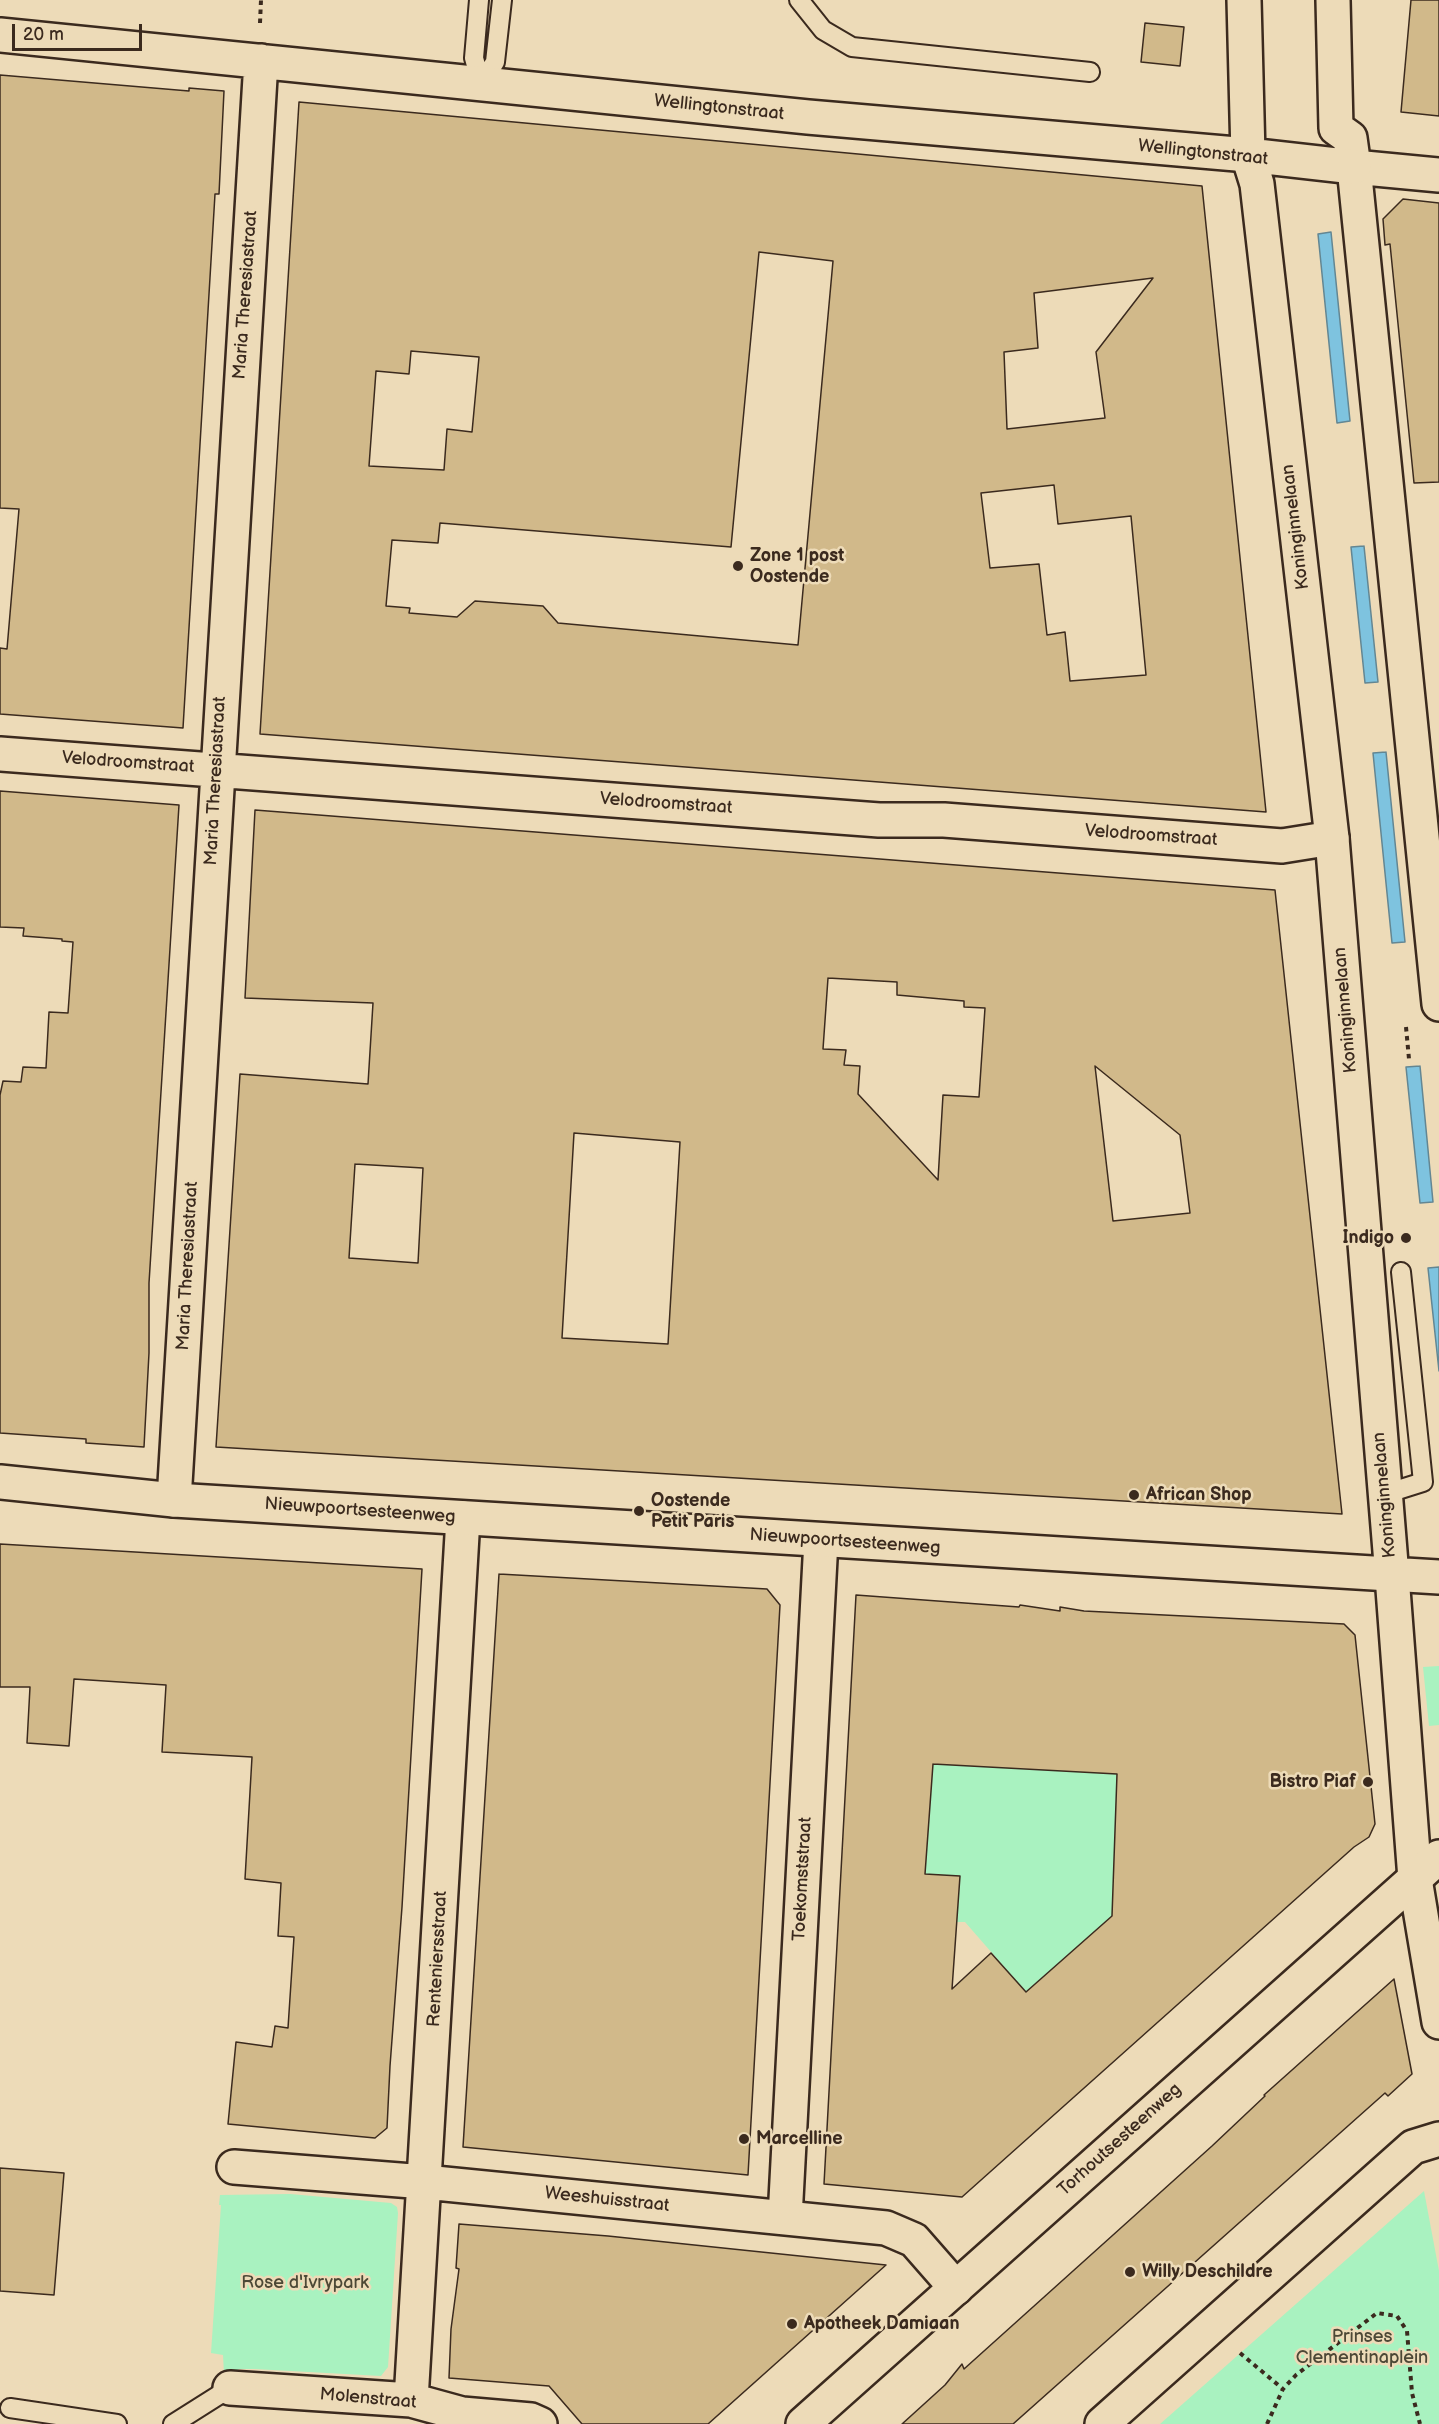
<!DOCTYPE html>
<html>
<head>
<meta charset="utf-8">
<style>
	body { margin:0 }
	#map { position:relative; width:1439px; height:2424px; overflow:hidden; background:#eddbb8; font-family:"Balsamiq Sans",sans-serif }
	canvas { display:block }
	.scale { position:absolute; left:12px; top:24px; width:130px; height:27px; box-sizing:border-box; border:3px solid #3b2a1e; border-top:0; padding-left:8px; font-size:18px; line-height:21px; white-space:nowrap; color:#3b2a1e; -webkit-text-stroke:4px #eddbb8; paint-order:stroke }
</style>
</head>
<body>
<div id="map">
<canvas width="1439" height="2424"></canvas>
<div class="scale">20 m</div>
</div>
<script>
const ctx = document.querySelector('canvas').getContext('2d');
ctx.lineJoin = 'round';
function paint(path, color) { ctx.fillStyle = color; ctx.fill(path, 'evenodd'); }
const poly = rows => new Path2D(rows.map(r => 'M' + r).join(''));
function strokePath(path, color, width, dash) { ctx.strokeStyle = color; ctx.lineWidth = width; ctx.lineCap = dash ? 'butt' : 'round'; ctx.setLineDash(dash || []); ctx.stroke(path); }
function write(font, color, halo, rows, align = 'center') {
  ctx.font = font + ' "Balsamiq Sans",sans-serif'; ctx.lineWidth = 5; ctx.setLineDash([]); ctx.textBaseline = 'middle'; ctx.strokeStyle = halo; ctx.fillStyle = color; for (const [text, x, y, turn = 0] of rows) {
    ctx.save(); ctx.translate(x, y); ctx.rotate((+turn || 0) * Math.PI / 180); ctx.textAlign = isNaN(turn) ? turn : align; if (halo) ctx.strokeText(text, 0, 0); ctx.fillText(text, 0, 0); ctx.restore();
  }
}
paint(poly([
	[1439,1666,1439,1725,1429,1726,1423,1667],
	[933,1764,1117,1774,1112,1931,1088,1938,1026,1992,965,1922,957,1922,960,1876,925,1874],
	[1424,2191,1439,2271,1439,2424,1160,2424],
	[290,2194,391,2203,397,2207,398,2213,388,2367,381,2376,254,2369,240,2369,224,2374,223,2355,211,2353,221,2205,219,2205,220,2195]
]), '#a9f2c0');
const water = poly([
	[1331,232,1350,421,1337,423,1318,234,1331,232],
	[1364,546,1378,682,1365,683,1351,547,1364,546],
	[1386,752,1405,942,1392,943,1373,753,1386,752],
	[1420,1066,1433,1202,1420,1203,1406,1067,1420,1066],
	[1439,1267,1439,1371,1428,1268,1439,1267]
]);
paint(water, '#7ec3df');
strokePath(water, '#638692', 1.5);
const building = poly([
	[1411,0,1439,0,1439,116,1401,112,1411,0],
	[1145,23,1184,27,1180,66,1141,62,1145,23],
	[0,75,189,91,189,88,224,91,219,194,215,194,183,728,0,714,0,648,7,649,19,509,0,508,0,75],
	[299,102,1202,186,1266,812,260,734,299,102],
	[759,252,833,261,798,645,558,623,543,606,475,601,457,617,409,613,410,608,386,606,392,540,438,543,440,523,731,547,759,252],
	[1153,278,1096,352,1105,418,1007,429,1004,352,1038,348,1034,293,1153,278],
	[411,351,479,357,472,432,447,429,444,470,369,466,376,371,409,374,411,351],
	[1054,485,1058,524,1131,516,1146,675,1070,681,1065,632,1047,635,1039,564,990,568,981,493,1054,485],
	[1403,199,1439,203,1439,482,1414,483,1390,244,1385,245,1383,219,1403,199],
	[0,791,179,805,149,1283,149,1353,144,1447,86,1443,86,1439,0,1433,0,1095,3,1081,21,1082,23,1067,46,1068,49,1012,68,1013,73,942,62,941,62,939,23,936,24,928,0,927,0,791],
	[255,810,1275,890,1342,1514,216,1447,240,1074,368,1084,373,1003,245,998,255,810],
	[828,978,897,982,897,995,964,1001,964,1007,985,1008,979,1097,943,1095,938,1180,858,1094,860,1066,844,1065,846,1050,823,1049,828,978],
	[1095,1066,1180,1135,1190,1213,1113,1221,1095,1066],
	[574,1133,680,1142,668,1344,562,1338,574,1133],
	[355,1164,423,1168,418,1263,349,1258,355,1164],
	[0,1544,422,1569,402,1907,390,2066,387,2128,375,2138,228,2124,236,2042,272,2047,275,2026,288,2028,294,1937,278,1936,281,1883,245,1879,252,1757,162,1752,166,1685,74,1679,69,1746,27,1743,30,1687,0,1687,0,1544],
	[499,1574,767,1589,780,1605,748,2175,463,2147,499,1574],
	[856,1595,1019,1607,1020,1605,1060,1611,1060,1607,1084,1611,1344,1624,1355,1635,1375,1824,1369,1837,1354,1847,962,2197,824,2184,856,1595],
	[933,1764,1117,1774,1112,1916,1026,1992,991,1953,952,1989,960,1876,925,1874,933,1764],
	[1394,1979,1412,2074,1388,2096,1385,2093,1013,2424,902,2424,945,2385,962,2364,964,2369,1212,2146,1265,2096,1264,2095,1394,1979],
	[0,2168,64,2173,54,2295,0,2291,0,2168],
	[459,2224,608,2236,886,2265,708,2424,582,2424,549,2386,449,2378,451,2329,459,2269,456,2268,459,2224]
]);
paint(building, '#d1b98a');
strokePath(building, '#3b2a1e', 1.5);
const lane = poly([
	[479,0,474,58,481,84],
	[799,0,823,30,852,47,1090,72],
	[481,84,495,62,502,0],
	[1385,1494,1423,1482,1401,1272],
	[10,2408,117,2424],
	[173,2424,230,2388]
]);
const street = poly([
	[1333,0,1336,128,1350,138,1354,167,1439,1004],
	[0,35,808,117,1248,155],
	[1354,167,1439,175],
	[0,754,879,820,944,820,1282,846,1332,838],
	[174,1500,261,61],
	[1392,1576,1415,1879,1439,2022],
	[234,2167,425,2182,886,2228,914,2240,956,2288],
	[785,2218,821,1540],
	[230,2388,411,2400,462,2414,531,2420,540,2424],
	[411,2400,463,1518],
	[1102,2424,1413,2147,1439,2139]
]);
const secondary = poly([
	[1244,0,1248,155,1257,184,1332,838,1392,1576],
	[1248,155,1354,167],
	[0,1482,174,1500,1439,1577],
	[803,2424,1439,1857]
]);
strokePath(lane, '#3b2a1e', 22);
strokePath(street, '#3b2a1e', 38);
strokePath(secondary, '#3b2a1e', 38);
strokePath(poly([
	[260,23,261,0],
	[1406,1027,1409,1059],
	[1240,2353,1283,2389],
	[1267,2424,1283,2389,1296,2375,1377,2313,1397,2316,1407,2331,1412,2393,1420,2424]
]), '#3b2a1e', 4, [4.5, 4.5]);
strokePath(lane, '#eddbb8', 18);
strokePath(street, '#eddbb8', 33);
strokePath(secondary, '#eddbb8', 33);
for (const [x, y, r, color] of [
	[738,566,6,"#3b2a1e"],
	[1406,1238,6,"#3b2a1e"],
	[1134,1495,6,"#3b2a1e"],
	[639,1511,6,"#3b2a1e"],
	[1368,1782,6,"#3b2a1e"],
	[744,2139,6,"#3b2a1e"],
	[1130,2272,6,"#3b2a1e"],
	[792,2324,6,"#3b2a1e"]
]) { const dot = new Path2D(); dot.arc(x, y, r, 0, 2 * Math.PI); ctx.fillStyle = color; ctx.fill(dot); strokePath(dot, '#eddbb8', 2); }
write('18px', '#3b2a1e', '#eddbb8', [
	["Wellingtonstraat",719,108,6],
	["Wellingtonstraat",1203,153,6],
	["Maria Theresiastraat",246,295,-86],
	["Koninginnelaan",1296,527,-97],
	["Velodroomstraat",128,763,4],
	["Maria Theresiastraat",216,781,-87],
	["Velodroomstraat",666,804,4],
	["Velodroomstraat",1151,836,4],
	["Koninginnelaan",1346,1010,-95],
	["Maria Theresiastraat",188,1266,-87],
	["Koninginnelaan",1385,1495,-95],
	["Nieuwpoortsesteenweg",360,1511,4],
	["Nieuwpoortsesteenweg",845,1542,4],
	["Toekomststraat",803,1879,-87],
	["Renteniersstraat",438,1959,-87],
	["Torhoutsesteenweg",1120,2140,-42],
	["Weeshuisstraat",607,2200,6],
	["Molenstraat",368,2399,5]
]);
write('bold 18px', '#3b2a1e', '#eddbb8', [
	["Zone 1 post",750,556],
	["Oostende",750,577],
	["Indigo",1394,1238,"right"],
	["African Shop",1146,1495],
	["Oostende",651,1501],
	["Petit Paris",651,1522],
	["Bistro Piaf",1356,1782,"right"],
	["Marcelline",756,2139],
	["Willy Deschildre",1142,2272],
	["Apotheek Damiaan",804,2324]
], 'left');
write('18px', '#4c4836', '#eddbb8', [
	["Rose d'Ivrypark",305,2283],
	["Prinses",1362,2337],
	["Clementinaplein",1362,2358]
]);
</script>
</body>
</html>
